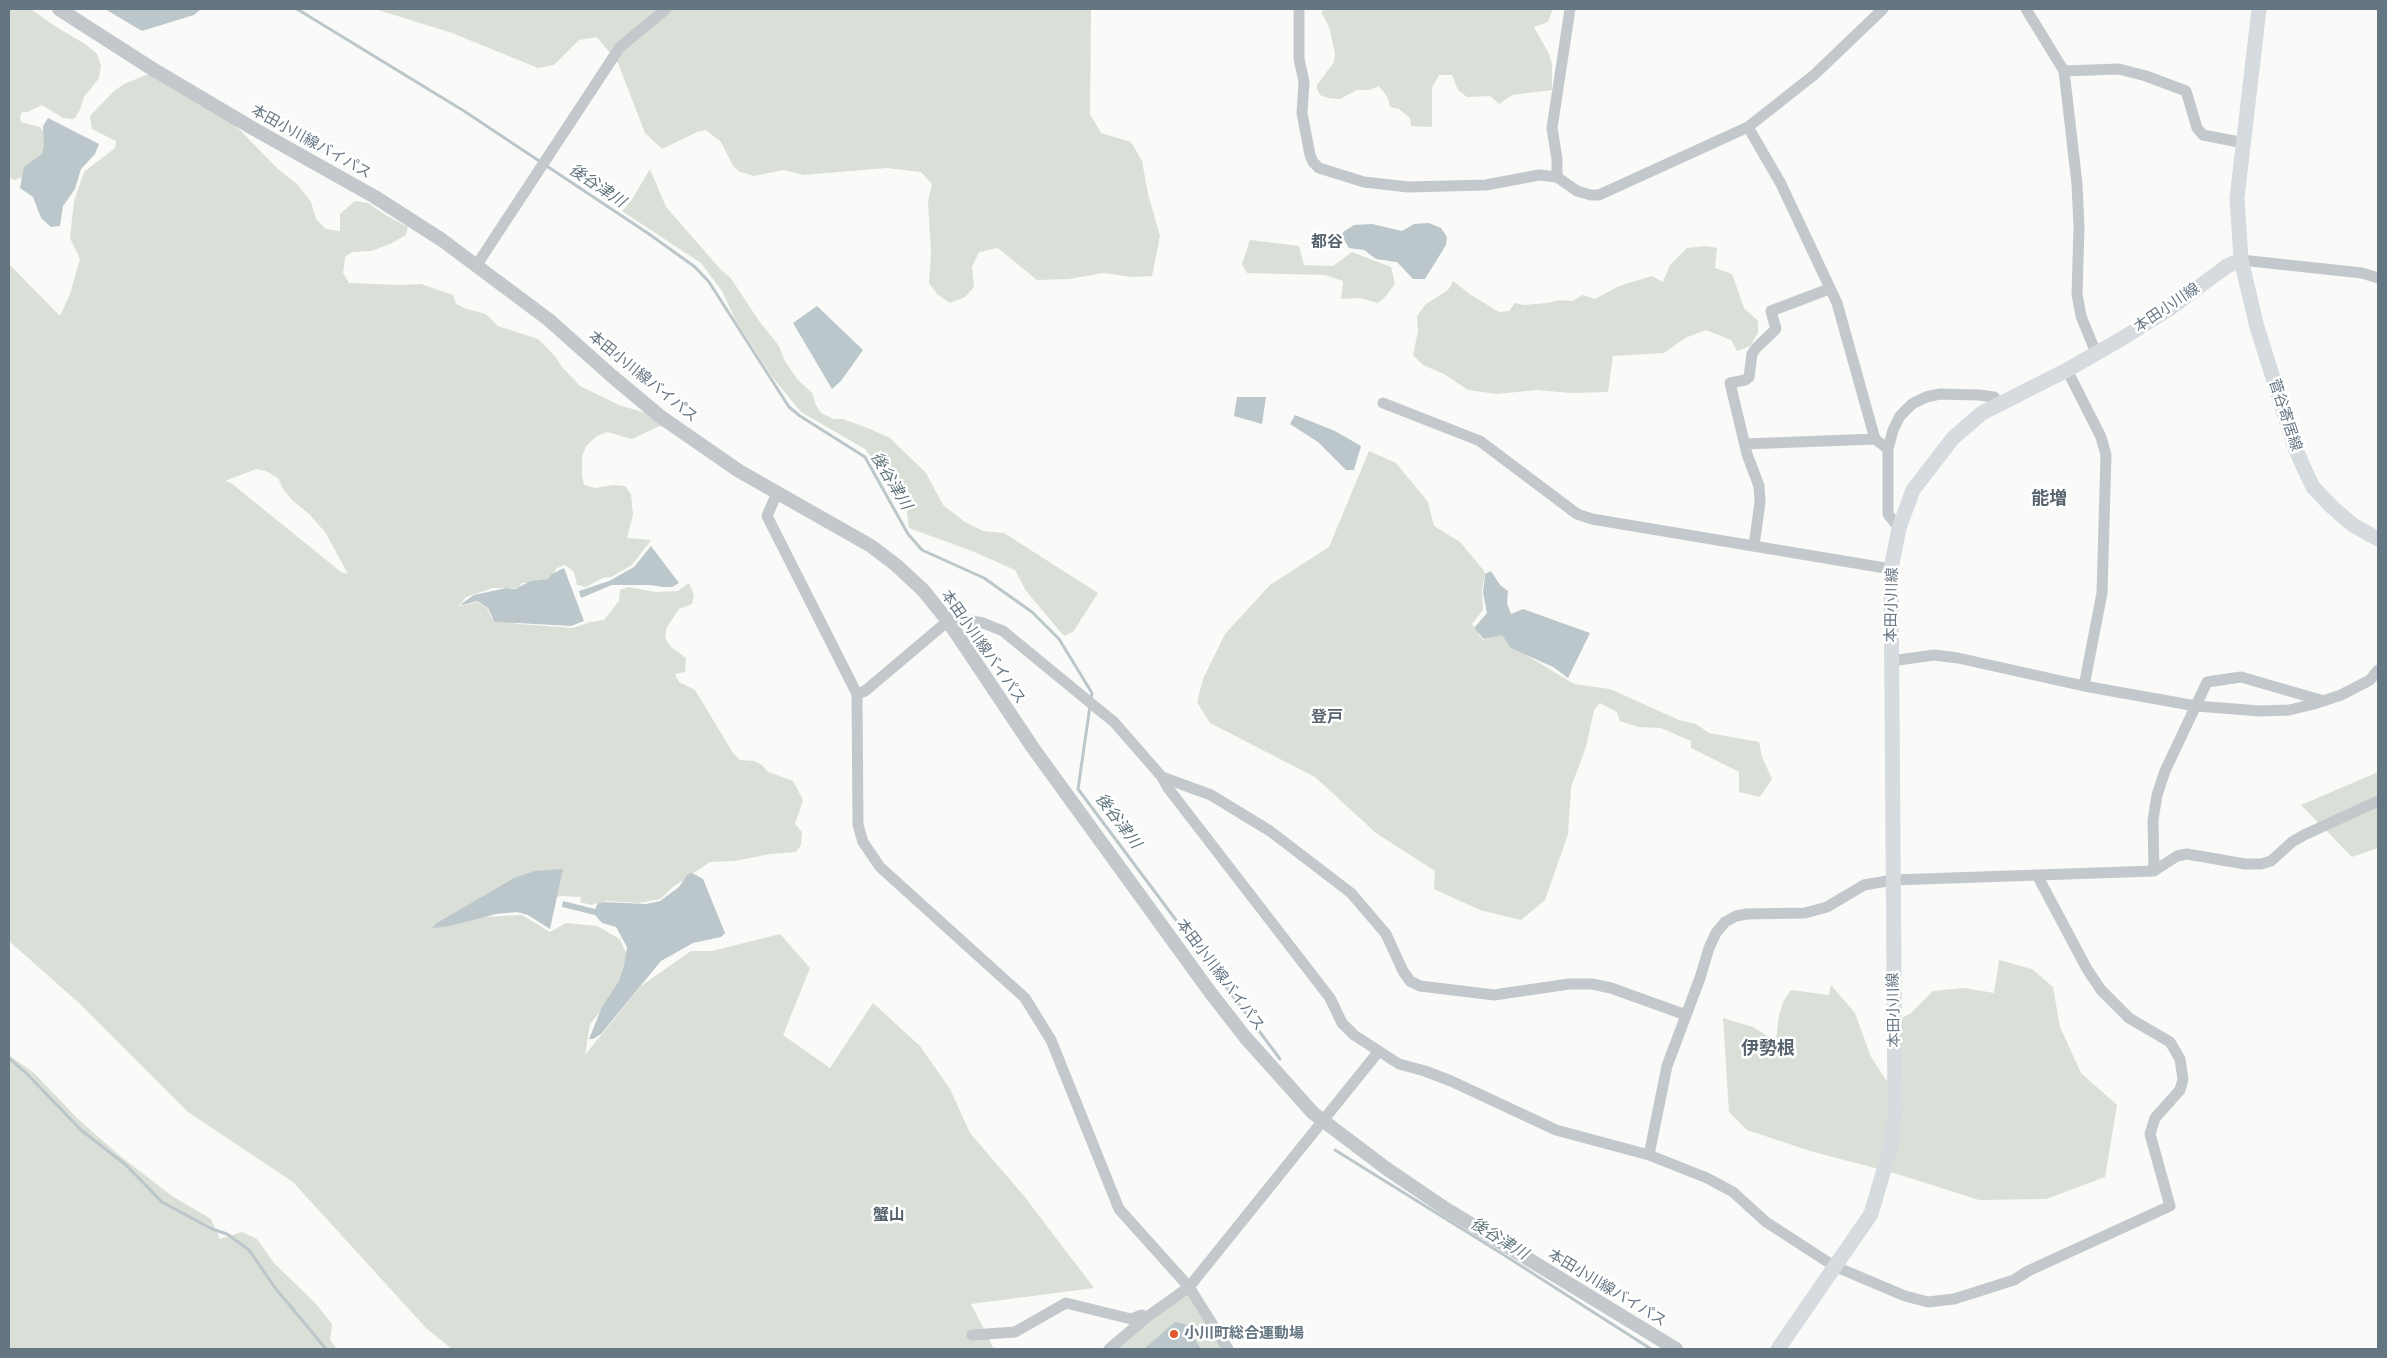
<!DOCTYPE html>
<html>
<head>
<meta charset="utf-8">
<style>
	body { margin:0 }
	#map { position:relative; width:2387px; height:1358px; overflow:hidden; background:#fafaf8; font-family:Karla,sans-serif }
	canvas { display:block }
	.frame { position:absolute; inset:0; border:10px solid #657683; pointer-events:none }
</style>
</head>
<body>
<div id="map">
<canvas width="2387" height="1358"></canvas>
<div class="frame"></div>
</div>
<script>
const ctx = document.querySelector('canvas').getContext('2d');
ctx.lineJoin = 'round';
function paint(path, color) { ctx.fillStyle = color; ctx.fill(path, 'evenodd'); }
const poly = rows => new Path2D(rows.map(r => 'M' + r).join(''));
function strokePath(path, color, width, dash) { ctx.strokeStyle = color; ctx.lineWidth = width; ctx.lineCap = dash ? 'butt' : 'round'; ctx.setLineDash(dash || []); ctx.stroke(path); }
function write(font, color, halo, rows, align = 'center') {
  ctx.font = font + ' Karla,"Noto Sans JP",sans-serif'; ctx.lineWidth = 5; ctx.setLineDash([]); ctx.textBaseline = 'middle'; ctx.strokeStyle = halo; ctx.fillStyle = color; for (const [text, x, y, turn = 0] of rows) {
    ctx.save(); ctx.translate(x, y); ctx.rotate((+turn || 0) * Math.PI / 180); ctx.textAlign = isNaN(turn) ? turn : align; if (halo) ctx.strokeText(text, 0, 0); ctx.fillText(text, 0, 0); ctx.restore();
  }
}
paint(poly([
	[9,9,31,9,53,25,85,44,97,54,101,66,99,78,84,97,80,110,74,119,63,118,42,105,27,112,22,112,20,117,21,122,40,127,46,135,47,153,24,177,14,180,9,177],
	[375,9,1091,9,1090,114,1101,133,1131,142,1142,161,1148,194,1160,236,1152,276,1132,277,1103,273,1069,279,1037,280,998,248,979,252,972,267,974,287,965,297,950,303,937,294,929,283,931,253,928,201,932,184,921,172,887,168,803,175,784,170,754,176,740,172,733,166,721,142,706,130,697,132,662,149,645,133,618,63,597,37,579,40,554,65,538,68,452,33],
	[1325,9,1553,9,1548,22,1534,27,1549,54,1552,64,1552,90,1512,95,1499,104,1490,96,1467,97,1458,90,1452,75,1439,75,1432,88,1432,127,1411,126,1410,118,1399,109,1390,107,1388,98,1379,86,1370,90,1357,90,1340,99,1328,98,1320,95,1317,89,1317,85,1334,62,1335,54,1329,27,1321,12],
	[168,73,229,119,278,169,298,185,311,202,316,219,326,229,340,231,340,214,355,201,368,203,387,216,408,227,406,235,390,244,371,251,352,252,345,257,343,273,349,283,399,285,421,284,453,295,456,304,467,309,486,314,498,326,538,339,556,357,561,366,580,386,619,405,658,417,662,425,632,439,607,432,597,436,586,446,582,457,582,476,584,485,595,488,613,485,625,486,631,494,633,515,627,538,651,540,632,565,611,577,603,578,586,587,577,585,574,572,565,565,557,568,547,583,522,583,518,588,493,588,466,597,459,606,477,602,487,608,492,619,518,624,573,628,590,622,604,620,619,601,620,590,628,587,655,592,678,591,689,583,694,595,692,604,679,609,667,627,665,638,671,647,686,658,685,672,675,674,679,682,695,690,733,753,740,760,754,761,762,765,768,772,793,781,803,800,795,824,802,832,801,845,796,852,770,854,735,861,710,862,673,887,660,899,639,903,606,901,591,905,580,902,581,897,561,896,491,913,483,917,522,915,550,932,566,923,597,926,620,939,631,965,611,999,590,1024,585,1055,641,986,691,951,712,951,780,934,810,968,783,1035,830,1068,873,1003,920,1046,950,1089,970,1133,1024,1196,1094,1288,971,1304,994,1349,452,1349,426,1328,293,1182,188,1112,79,1003,9,941,9,264,60,316,70,294,80,259,70,238,74,201,84,172,115,148,116,141,92,129,90,116,114,91,124,84,146,75],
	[256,469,266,471,278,478,283,489,292,500,309,514,325,532,348,574,341,572,231,483,225,481],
	[650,169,666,207,722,271,730,277,759,321,779,346,785,361,797,379,812,393,816,405,821,413,833,419,843,419,870,429,890,438,926,473,943,505,965,522,983,531,1004,533,1098,593,1073,632,1064,636,1026,591,1015,570,972,551,909,528,904,489,883,473,865,449,801,412,773,378,736,321,722,291,701,263,622,211,631,201],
	[1250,240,1299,246,1304,265,1333,266,1352,252,1391,267,1395,284,1385,297,1378,303,1359,298,1341,299,1343,281,1325,275,1247,273,1242,264],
	[1706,246,1717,248,1715,268,1732,274,1744,308,1758,321,1758,333,1750,346,1737,351,1731,340,1706,330,1685,338,1664,353,1613,356,1608,392,1571,393,1537,390,1497,394,1468,390,1444,374,1423,365,1413,355,1418,331,1417,316,1426,304,1448,290,1453,281,1471,295,1499,312,1509,311,1515,303,1524,305,1547,303,1559,300,1572,301,1583,295,1595,299,1619,286,1652,276,1663,282,1670,265,1687,248],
	[1369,451,1396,463,1428,502,1434,526,1460,542,1485,572,1482,590,1483,610,1472,624,1483,640,1502,634,1513,647,1574,684,1610,689,1679,720,1696,724,1709,733,1759,742,1762,757,1772,779,1760,797,1739,792,1739,772,1691,748,1691,741,1661,728,1638,727,1620,721,1617,712,1600,703,1594,710,1586,747,1571,787,1568,834,1545,900,1521,920,1480,910,1434,889,1435,871,1376,833,1315,777,1210,723,1197,702,1203,679,1225,634,1270,585,1329,547],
	[2378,772,2378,848,2352,857,2301,805],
	[1999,960,2032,969,2053,987,2060,1027,2081,1073,2117,1105,2105,1177,2046,1199,1979,1200,1894,1173,1810,1151,1747,1130,1729,1112,1723,1018,1753,1027,1776,1041,1779,1015,1784,1000,1791,990,1829,995,1831,985,1855,1013,1871,1057,1886,1080,1901,1077,1902,1018,1911,1013,1933,991,1964,988,1994,993],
	[9,1055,35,1074,78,1119,119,1155,172,1196,211,1219,220,1239,242,1232,257,1239,274,1263,316,1304,332,1324,330,1340,337,1349,9,1349],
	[1189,1294,1224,1349,1115,1349,1175,1302]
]), '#dadfd7');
paint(poly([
	[105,9,201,9,194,15,142,31],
	[48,118,99,144,95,154,81,169,75,189,63,206,60,226,51,227,41,218,33,197,20,188,24,167,42,154,44,145,43,126],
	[1429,223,1441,228,1447,237,1446,245,1425,279,1413,279,1397,262,1376,259,1364,250,1349,248,1342,237,1343,232,1354,225,1372,224,1402,231,1414,224],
	[817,306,863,350,841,381,832,389,793,323],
	[1237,397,1266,397,1262,424,1234,416],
	[1295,415,1335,431,1361,446,1354,470,1346,470,1318,442,1290,424],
	[651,546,679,583,672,587,663,587,650,585,612,585,581,598,579,591,609,581,634,567],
	[564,568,584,621,571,626,498,622,494,621,488,608,477,601,462,605,461,604,474,595,506,588,515,589,531,581,548,579,552,574],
	[1491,571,1500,585,1508,591,1507,603,1511,614,1523,609,1590,633,1568,678,1553,667,1511,648,1502,635,1484,639,1474,628,1487,613,1483,593,1485,574],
	[563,869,550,929,528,915,517,912,496,914,450,926,432,928,437,923,516,877,535,871],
	[692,873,703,879,725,933,721,937,693,943,661,961,601,1034,593,1039,589,1039,602,1007,619,981,624,966,627,947,616,927,602,923,595,915,562,907,563,901,595,909,598,903,604,902,646,904,660,901,679,887,687,875],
	[1175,1322,1185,1324,1201,1349,1144,1349]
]), '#bbc7cb');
strokePath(poly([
	[297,9,464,111,649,234,695,267,709,282,789,407,800,416,865,457,908,534,922,550,984,578,1032,612,1059,639,1092,693,1091,699],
	[1090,706,1078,789,1280,1059],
	[9,1058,27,1074,81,1130,126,1165,162,1202,212,1229,227,1234,249,1250,276,1289,326,1349],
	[1335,1150,1504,1255,1651,1349]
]), '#bbc7cb', 3);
strokePath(poly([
	[1299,9,1299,59,1304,82,1302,113,1310,155,1313,162,1319,168,1364,182,1408,187,1486,185,1539,175,1557,177,1577,191,1591,195,1599,195,1748,127,1814,75,1883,9],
	[2026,9,2064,71,2077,184,2079,227,2077,294,2081,316,2096,353],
	[2064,71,2119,69,2146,76,2186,91,2197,128,2203,135,2244,143],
	[1748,127,1781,184,1837,303,1875,439,1888,449,1888,514,1899,528],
	[1557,177,1557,159,1552,128,1570,9],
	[2241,260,2362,273,2378,278],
	[476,266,620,47,666,9],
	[2067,370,2101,437,2106,455,2102,593,2084,686],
	[1383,403,1480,441,1577,514,1592,519,1891,569],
	[1745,444,1875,439],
	[1888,449,1893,430,1900,416,1912,404,1926,397,1940,394,1979,395,1994,397,2000,404],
	[777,493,767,516,857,694,858,825,863,842,880,867,1025,998,1051,1040,1119,1209,1189,1287,1228,1349],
	[1754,546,1760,502,1759,486,1747,454,1730,383,1745,380,1749,377,1752,354,1756,348,1776,329,1771,311,1829,289],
	[1891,661,1934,655,1958,658,2084,686,2196,706,2260,711,2289,710,2314,704,2341,695,2370,680,2378,670],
	[857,694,865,691,948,621,962,619,983,623,1003,631,1098,709,1114,722,1162,777,1211,795,1270,831,1351,893,1386,934,1403,971,1410,981,1420,986,1494,995,1569,984,1592,984,1611,988,1686,1015],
	[1162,777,1168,788,1330,998,1342,1023,1354,1035,1399,1064,1425,1071,1451,1081,1556,1130,1649,1155,1707,1178,1733,1192,1766,1222,1834,1266,1905,1296,1928,1302,1954,1299,2014,1280,2028,1271,2170,1206,2150,1134,2155,1118,2180,1090,2183,1079,2180,1059,2170,1042,2129,1018,2101,990,2087,969,2037,875],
	[2154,871,2153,820,2157,795,2165,771,2207,682,2241,677,2324,701],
	[1649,1155,1667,1066,1700,978,1709,948,1716,933,1725,922,1736,916,1747,914,1805,913,1827,907,1864,885,1893,880,2154,871,2177,856,2187,854,2245,864,2261,864,2271,861,2292,842,2304,835,2378,801],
	[972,1335,1015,1332,1066,1303,1131,1319,1141,1315,1147,1317],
	[1109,1349,1147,1317,1189,1287,1379,1051]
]), '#c3c8cc', 11);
strokePath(poly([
	[59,9,151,68,254,129,375,197,442,240,549,320,613,377,661,417,739,471,871,546,896,565,923,590,948,621,1033,748,1210,992,1245,1037,1313,1113,1387,1169,1446,1209,1676,1349]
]), '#c3c8cc', 14);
strokePath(poly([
	[2259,9,2237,198,2241,260,2257,327,2294,445,2303,466,2313,487,2332,507,2353,525,2378,539],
	[1778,1349,1871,1214,1890,1149,1895,1112,1891,569,1899,528,1913,490,1953,438,1982,413,2067,370,2123,338,2169,309,2227,266,2241,260]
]), '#d6dbdf', 15);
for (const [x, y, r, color] of [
	[1174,1334,5,"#e4572e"]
]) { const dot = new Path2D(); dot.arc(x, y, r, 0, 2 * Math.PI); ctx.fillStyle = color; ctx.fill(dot); strokePath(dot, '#fff', 2); }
write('15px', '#657683', '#fff', [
	["本田小川線バイパス",311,142,29],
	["本田小川線",2167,308,-34],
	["本田小川線バイパス",643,377,39],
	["菅谷寄居線",2285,415,72],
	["本田小川線",1892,605,-89],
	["本田小川線バイパス",983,647,55],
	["本田小川線バイパス",1220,975,53],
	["本田小川線",1894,1010,-91],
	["本田小川線バイパス",1607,1288,31]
]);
write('bold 15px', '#657683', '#fff', [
	["小川町総合運動場",1184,1334]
], 'left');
write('italic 16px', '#60757c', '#fff', [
	["後谷津川",597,186,34],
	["後谷津川",891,481,59],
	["後谷津川",1118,821,53],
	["後谷津川",1499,1239,32]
]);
write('bold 16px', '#57646e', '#fff', [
	["都谷",1327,242],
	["登戸",1327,717],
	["蟹山",889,1215]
]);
write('bold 18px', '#57646e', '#fff', [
	["能増",2049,499],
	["伊勢根",1768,1049]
]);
</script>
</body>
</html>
